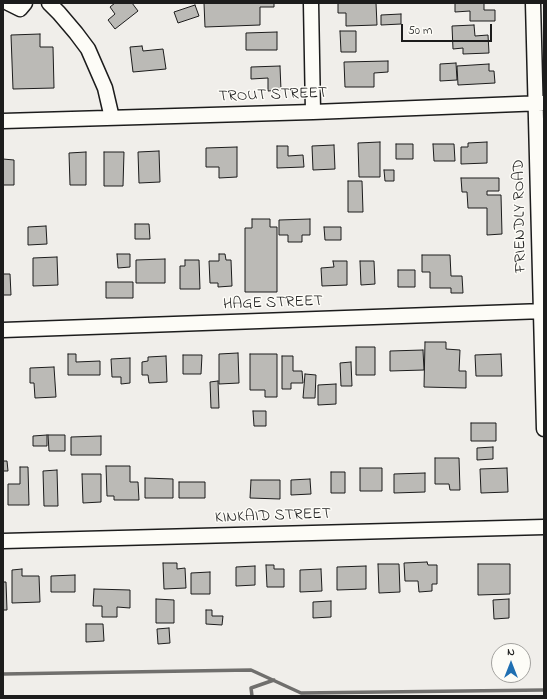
<!DOCTYPE html>
<html>
<head>
<meta charset="utf-8">
<style>
	body { margin:0 }
	#map { position:relative; width:547px; height:699px; overflow:hidden; background:#f0eeea; font-family:"Indie Flower",sans-serif }
	canvas { display:block }
	.frame { position:absolute; inset:0; border:4px solid #1c1c1c; pointer-events:none }
	.north { position:absolute; left:491px; top:643px; width:40px; height:40px; box-sizing:border-box; background:#fdfcf7; border:1px solid #a3a29f; border-radius:50%; rotate:0deg; font-size:11px; font-weight:700; line-height:16px; text-align:center; color:#1c1c1c }
	.north::after { content:''; display:block; margin:auto; width:14px; height:18px; background:#1f6fb2; clip-path:polygon(50% 0,100% 100%,50% 72%,0 100%) }
	.scale { position:absolute; left:401px; top:24px; width:91px; height:18px; box-sizing:border-box; border:2px solid #1c1c1c; border-top:0; padding-left:5px; font-size:12px; line-height:14px; white-space:nowrap; color:#1c1c1c; -webkit-text-stroke:3px #fdfcf7; paint-order:stroke }
</style>
</head>
<body>
<div id="map">
<canvas width="547" height="699"></canvas>
<div class="frame"></div>
<div class="north">N</div>
<div class="scale">50 m</div>
</div>
<script>
const ctx = document.querySelector('canvas').getContext('2d');
ctx.lineJoin = 'round';
const poly = rows => new Path2D(rows.map(r => 'M' + r).join(''));
function strokePath(path, color, width, dash) { ctx.strokeStyle = color; ctx.lineWidth = width; ctx.lineCap = dash ? 'butt' : 'round'; ctx.setLineDash(dash || []); ctx.stroke(path); }
function paint(path, color) { ctx.fillStyle = color; ctx.fill(path, 'evenodd'); }
function write(font, color, halo, rows, align = 'center') {
  ctx.font = font + ' "Indie Flower",sans-serif'; ctx.lineWidth = 3; ctx.setLineDash([]); ctx.textBaseline = 'middle'; ctx.strokeStyle = halo; ctx.fillStyle = color; for (const [text, x, y, turn = 0] of rows) {
    ctx.save(); ctx.translate(x, y); ctx.rotate((+turn || 0) * Math.PI / 180); ctx.textAlign = isNaN(turn) ? turn : align; if (halo) ctx.strokeText(text, 0, 0); ctx.fillText(text, 0, 0); ctx.restore();
  }
}
strokePath(poly([
	[3,674,251,670,301,693,544,690],
	[252,696,251,688,274,680]
]), '#706f6d', 3.5);
const building = poly([
	[115,3,132,3,138,11,115,29,108,20,115,14,110,7,115,3],
	[204,3,274,3,274,7,260,7,260,25,205,27,204,3],
	[338,3,376,3,377,25,346,26,346,13,338,13,338,3],
	[455,3,484,3,484,10,495,10,495,21,470,21,470,11,455,12,455,3],
	[195,5,199,16,178,23,174,12,195,5],
	[401,14,401,24,381,25,381,15,401,14],
	[474,25,475,36,488,35,489,53,463,54,463,48,453,49,452,26,474,25],
	[340,31,356,31,356,52,341,52,340,31],
	[277,32,277,50,246,50,246,33,277,32],
	[40,34,40,47,53,47,54,88,13,89,11,35,40,34],
	[142,46,143,51,163,49,166,69,133,72,130,47,142,46],
	[388,61,388,72,374,73,374,87,345,87,344,62,388,61],
	[456,63,457,80,440,81,440,64,456,63],
	[489,64,489,71,494,71,495,83,458,85,457,66,489,64],
	[280,66,281,90,268,91,268,78,251,79,251,67,280,66],
	[380,142,380,177,359,177,358,143,380,142],
	[487,142,487,163,461,164,461,147,468,147,468,143,487,142],
	[396,144,413,144,413,159,396,159,396,144],
	[433,144,454,144,455,161,434,161,433,144],
	[334,145,335,169,313,170,312,146,334,145],
	[277,146,288,146,288,156,303,155,304,167,277,168,277,146],
	[237,147,237,177,219,178,219,167,206,167,206,148,237,147],
	[159,151,160,182,139,183,138,152,159,151],
	[86,152,86,185,70,185,69,153,86,152],
	[104,152,124,152,123,186,104,186,104,152],
	[3,159,14,160,14,185,3,185,3,159],
	[384,170,394,170,394,181,385,181,384,170],
	[461,178,499,178,499,191,487,191,487,195,501,195,502,234,487,235,487,208,468,208,467,192,462,192,461,178],
	[348,181,362,181,363,212,348,212,348,181],
	[252,219,270,219,270,227,277,227,277,292,245,292,245,228,252,228,252,219],
	[310,219,310,235,302,235,302,242,288,242,288,235,279,235,279,220,310,219],
	[135,224,149,224,150,239,135,239,135,224],
	[46,226,47,244,28,245,28,227,46,226],
	[324,227,341,227,341,240,325,240,324,227],
	[117,254,130,254,130,267,118,268,117,254],
	[219,254,225,254,226,260,231,260,232,286,218,287,218,283,210,283,209,261,219,261,219,254],
	[422,255,450,255,451,276,462,276,463,293,451,293,451,288,430,288,430,272,422,272,422,255],
	[57,257,58,285,33,286,33,258,57,257],
	[165,259,165,283,136,283,136,260,165,259],
	[185,260,199,260,200,289,180,289,180,266,185,266,185,260],
	[333,261,347,261,347,285,322,286,321,268,334,267,333,261],
	[360,261,374,261,375,284,361,285,360,261],
	[398,270,415,270,415,287,398,287,398,270],
	[3,274,10,274,11,295,3,295,3,274],
	[106,282,133,282,133,298,106,298,106,282],
	[425,342,446,342,446,349,460,350,459,371,466,371,466,388,424,387,425,342],
	[356,347,375,347,375,375,356,375,356,347],
	[423,350,424,370,390,371,390,351,423,350],
	[238,353,239,383,219,384,219,354,238,353],
	[68,354,76,354,76,362,100,361,100,375,68,375,68,354],
	[250,354,277,354,277,397,265,397,265,390,250,390,250,354],
	[501,354,502,376,476,376,475,355,501,354],
	[183,355,202,355,201,374,183,374,183,355],
	[166,356,167,382,149,383,148,375,142,375,142,362,148,361,148,357,166,356],
	[282,356,293,356,293,371,302,371,303,383,291,383,291,389,282,389,282,356],
	[130,358,130,383,121,384,121,377,112,377,111,359,130,358],
	[351,362,352,386,341,386,340,363,351,362],
	[54,367,56,397,35,398,34,383,30,383,30,368,54,367],
	[305,374,316,375,315,398,303,398,305,374],
	[218,381,219,408,211,408,210,382,218,381],
	[336,384,336,404,318,405,318,385,336,384],
	[253,411,266,411,266,426,254,426,253,411],
	[471,423,496,423,496,441,471,441,471,423],
	[47,435,47,446,33,446,33,436,47,435],
	[48,435,65,435,65,451,49,451,48,435],
	[101,436,101,455,71,455,71,437,101,436],
	[493,447,493,459,477,460,477,448,493,447],
	[435,458,459,458,460,490,450,490,449,484,435,484,435,458],
	[3,461,7,461,8,471,3,471,3,461],
	[106,466,130,466,130,482,138,482,139,500,114,500,114,496,107,496,106,466],
	[20,467,28,467,29,505,8,505,8,484,20,484,20,467],
	[360,468,382,468,382,491,360,491,360,468],
	[507,468,508,492,481,493,480,469,507,468],
	[57,470,58,506,44,506,43,471,57,470],
	[331,472,345,472,345,493,331,493,331,472],
	[425,473,425,492,394,493,394,474,425,473],
	[82,474,101,474,101,502,83,503,82,474],
	[145,478,173,479,173,498,145,498,145,478],
	[310,479,311,494,291,495,291,480,310,479],
	[251,480,280,480,280,499,250,498,251,480],
	[179,482,205,482,205,498,179,498,179,482],
	[427,562,428,565,437,565,437,584,432,584,432,591,419,592,418,581,405,581,404,563,427,562],
	[163,563,177,563,177,569,185,568,186,588,164,589,163,563],
	[378,564,399,564,400,592,379,593,378,564],
	[478,564,510,564,510,594,478,595,478,564],
	[266,565,274,565,274,569,284,569,284,587,267,587,266,565],
	[255,566,255,585,236,586,236,567,255,566],
	[366,566,366,589,337,590,337,567,366,566],
	[22,569,22,576,39,576,40,602,12,603,12,570,22,569],
	[321,569,322,591,300,592,300,570,321,569],
	[210,572,210,594,191,594,191,573,210,572],
	[75,575,75,592,51,592,51,576,75,575],
	[3,582,6,582,7,610,3,610,3,582],
	[94,589,130,590,130,608,117,607,117,617,102,617,102,606,93,606,94,589],
	[156,599,174,600,174,623,156,623,156,599],
	[509,599,509,618,494,619,493,600,509,599],
	[331,601,331,617,313,618,313,602,331,601],
	[206,610,212,610,212,616,223,616,222,625,206,624,206,610],
	[86,624,103,624,104,641,86,642,86,624],
	[169,628,170,643,158,644,157,629,169,628]
]);
paint(building, '#bbbab6');
strokePath(building, '#1c1c1c', 1);
const minor = poly([
	[8,3,20,9,25,3],
	[49,3,59,13,76,33,88,49,105,88,112,118],
	[311,3,313,112],
	[533,3,544,429],
	[3,121,313,112,544,103],
	[3,330,544,311],
	[3,541,544,527]
]);
strokePath(minor, '#1c1c1c', 17);
strokePath(minor, '#fdfcf7', 14);
write('16px', '#1c1c1c', '#fdfcf7', [
	["TROUT STREET",273,96,-2],
	["FRIENDLY ROAD",521,216,-91],
	["HAGE STREET",273,304,-2],
	["KINKAID STREET",273,517,-2]
]);
</script>
</body>
</html>
